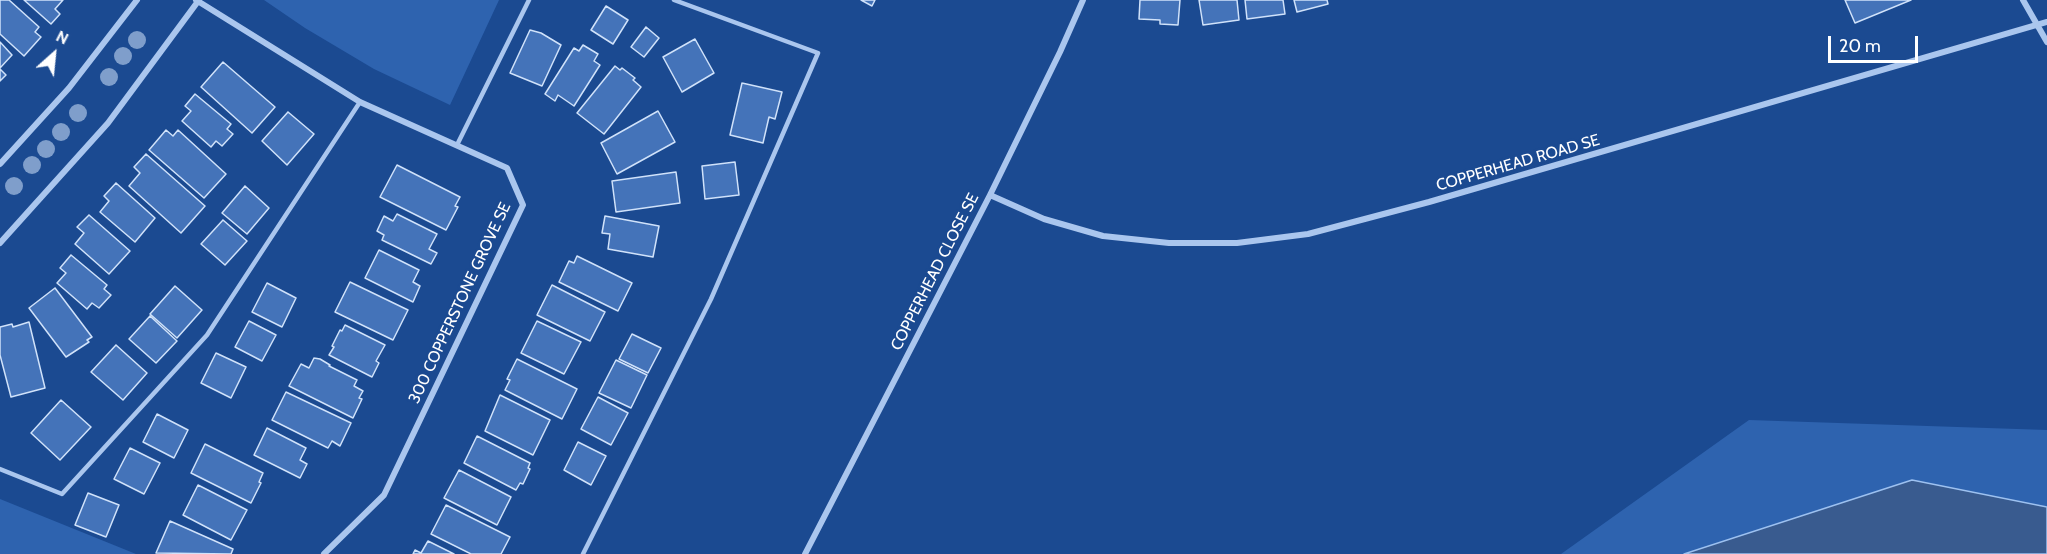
<!DOCTYPE html>
<html>
<head>
<meta charset="utf-8">
<style>
	body { margin:0 }
	#map { position:relative; width:2047px; height:554px; overflow:hidden; background:#1b4a91; font-family:Cabin,sans-serif }
	canvas { display:block }
	.north { position:absolute; left:24px; top:24px; width:60px; height:60px; -webkit-text-stroke:4px #1b4a91; paint-order:stroke; rotate:27deg; font-size:16px; font-weight:700; line-height:24px; text-align:center; color:#fff }
	.north::after { content:''; display:block; margin:auto; width:21px; height:27px; background:#fff; clip-path:polygon(50% 0,100% 100%,50% 72%,0 100%) }
	.scale { position:absolute; left:1828px; top:36px; width:90px; height:27px; box-sizing:border-box; border:3px solid #fff; border-top:0; padding-left:8px; font-size:18px; line-height:21px; white-space:nowrap; color:#fff; -webkit-text-stroke:4px #1b4a91; paint-order:stroke }
</style>
</head>
<body>
<div id="map">
<canvas width="2047" height="554"></canvas>
<div class="north">N</div>
<div class="scale">20 m</div>
</div>
<script>
const ctx = document.querySelector('canvas').getContext('2d');
ctx.lineJoin = 'round';
function paint(path, color) { ctx.fillStyle = color; ctx.fill(path, 'evenodd'); }
const poly = rows => new Path2D(rows.map(r => 'M' + r).join(''));
function strokePath(path, color, width, dash) { ctx.strokeStyle = color; ctx.lineWidth = width; ctx.lineCap = dash ? 'butt' : 'round'; ctx.setLineDash(dash || []); ctx.stroke(path); }
function write(font, color, halo, rows, align = 'center') {
  ctx.font = font + ' Cabin,sans-serif'; ctx.lineWidth = 5; ctx.setLineDash([]); ctx.textBaseline = 'middle'; ctx.strokeStyle = halo; ctx.fillStyle = color; for (const [text, x, y, turn = 0] of rows) {
    ctx.save(); ctx.translate(x, y); ctx.rotate((+turn || 0) * Math.PI / 180); ctx.textAlign = isNaN(turn) ? turn : align; if (halo) ctx.strokeText(text, 0, 0); ctx.fillText(text, 0, 0); ctx.restore();
  }
}
paint(poly([
	[264,0,499,0,450,105,374,69,305,28],
	[1749,420,2047,430,2047,554,1561,554],
	[0,499,136,554,0,554]
]), '#2e63af');
const water = poly([
	[1912,480,2047,507,2047,554,1684,554,1912,480]
]);
paint(water, '#395b8f');
strokePath(water, '#9dc1f0', 1.5);
const building = poly([
	[0,0,9,0,39,27,35,32,41,37,24,56,0,34,0,0],
	[24,0,63,0,55,9,60,14,51,24,24,0],
	[861,0,875,0,872,6,861,0],
	[1140,0,1180,0,1178,25,1160,24,1160,20,1139,19,1140,0],
	[1199,0,1237,0,1239,20,1203,25,1199,0],
	[1245,0,1283,0,1285,14,1247,19,1245,0],
	[1294,0,1327,0,1328,4,1297,12,1294,0],
	[1845,0,1911,0,1855,23,1845,0],
	[606,6,628,20,613,44,591,30,606,6],
	[646,27,659,38,644,57,631,47,646,27],
	[530,30,541,33,561,45,542,86,510,73,530,30],
	[695,39,714,73,682,92,663,57,695,39],
	[0,42,12,55,0,68,0,42],
	[583,45,598,54,594,61,600,65,574,106,558,95,555,101,545,94,574,48,579,51,583,45],
	[223,62,275,107,252,133,201,87,223,62],
	[615,66,620,70,622,68,635,78,633,80,641,87,604,134,577,113,615,66],
	[0,69,6,75,0,81,0,69],
	[742,83,782,92,775,119,769,117,763,143,730,135,742,83],
	[195,94,231,124,227,129,233,134,222,146,216,141,211,147,182,121,191,111,185,106,195,94],
	[658,111,675,142,617,174,601,143,658,111],
	[288,112,314,134,287,165,262,141,288,112],
	[166,130,173,136,178,130,226,174,204,198,149,150,166,130],
	[146,154,205,206,181,233,129,186,140,173,134,167,146,154],
	[735,162,739,195,705,199,702,166,735,162],
	[397,165,460,197,455,206,458,207,446,230,380,197,397,165],
	[676,172,680,203,616,212,612,181,676,172],
	[116,183,155,218,135,242,100,212,109,201,104,196,116,183],
	[245,186,269,208,247,234,222,213,245,186],
	[397,214,437,234,429,249,437,253,431,264,382,240,384,235,377,231,384,216,393,221,397,214],
	[89,215,130,251,109,274,75,244,84,233,77,227,89,215],
	[605,216,659,226,653,257,608,249,610,234,602,233,605,216],
	[223,220,247,241,225,265,201,244,223,220],
	[379,250,419,270,413,282,420,286,413,302,365,278,379,250],
	[71,255,107,285,104,289,111,295,99,308,92,303,87,309,57,283,66,273,60,268,71,255],
	[577,256,632,283,618,311,559,282,569,261,574,263,577,256],
	[350,282,408,310,393,340,335,312,350,282],
	[267,283,296,298,282,327,252,312,267,283],
	[552,285,605,312,590,341,537,315,552,285],
	[175,286,202,310,177,338,150,314,175,286],
	[55,288,92,337,87,340,89,342,66,357,29,308,55,288],
	[150,316,177,341,156,363,129,339,150,316],
	[249,321,276,335,262,361,235,347,249,321],
	[537,321,581,342,564,374,521,353,537,321],
	[29,322,45,388,11,397,0,355,0,327,12,324,13,327,29,322],
	[345,325,385,345,376,361,379,363,372,377,329,355,334,347,332,346,340,330,342,331,345,325],
	[632,334,661,348,648,373,619,359,632,334],
	[116,345,147,373,123,400,91,372,116,345],
	[216,353,246,367,231,398,201,383,216,353],
	[314,358,320,359,330,365,329,366,357,380,354,386,363,391,359,398,362,399,353,418,289,386,301,364,309,368,314,358],
	[517,359,577,389,562,419,505,390,510,380,507,379,517,359],
	[616,360,647,375,631,408,599,393,616,360],
	[286,392,351,423,340,446,332,441,328,448,272,420,286,392],
	[500,395,550,420,533,455,485,431,500,395],
	[598,397,628,413,611,445,581,429,598,397],
	[61,400,91,427,60,460,31,433,61,400],
	[157,414,188,430,174,458,143,442,157,414],
	[267,428,306,448,300,460,307,464,300,478,254,455,267,428],
	[477,436,530,463,528,468,530,469,523,484,520,483,516,490,464,463,477,436],
	[578,442,606,456,591,485,564,470,578,442],
	[205,444,263,473,259,482,261,483,251,503,191,473,205,444],
	[130,448,160,463,144,494,114,479,130,448],
	[459,470,511,497,497,525,444,498,459,470],
	[198,485,247,510,231,540,183,515,198,485],
	[88,493,119,505,106,537,75,525,88,493],
	[446,505,510,537,501,554,471,554,431,534,446,505],
	[170,521,233,549,231,554,156,553,170,521],
	[428,541,454,554,413,554,415,550,421,553,428,541]
]);
paint(building, '#4473b9');
strokePath(building, '#d0e2fa', 1.5);
strokePath(poly([
	[457,145,529,0],
	[0,469,62,494,207,335,360,102],
	[583,554,711,299,818,53,674,0]
]), '#aac6ee', 4.5);
strokePath(poly([
	[196,0,360,102,507,168,523,205,384,495,324,554],
	[2023,0,2047,42],
	[0,164,69,88,137,0],
	[990,195,1044,219,1103,236,1169,243,1237,243,1308,234,1429,202,2047,22],
	[0,243,108,123,199,0],
	[805,554,990,195,1060,52,1083,0]
]), '#aac6ee', 6);
ctx.fillStyle = '#7f9ecb';
for (const [x, y] of [
	[137,40],
	[123,56],
	[109,77],
	[78,113],
	[61,132],
	[46,149],
	[32,165],
	[14,186]
]) { ctx.beginPath(); ctx.arc(x, y, 9, 0, 2 * Math.PI); ctx.fill(); }
write('16px', '#fff', '#1b4a91', [
	["COPPERHEAD ROAD SE",1518,163,-16],
	["COPPERHEAD CLOSE SE",935,272,-63],
	["300 COPPERSTONE GROVE SE",460,303,-65]
]);
</script>
</body>
</html>
